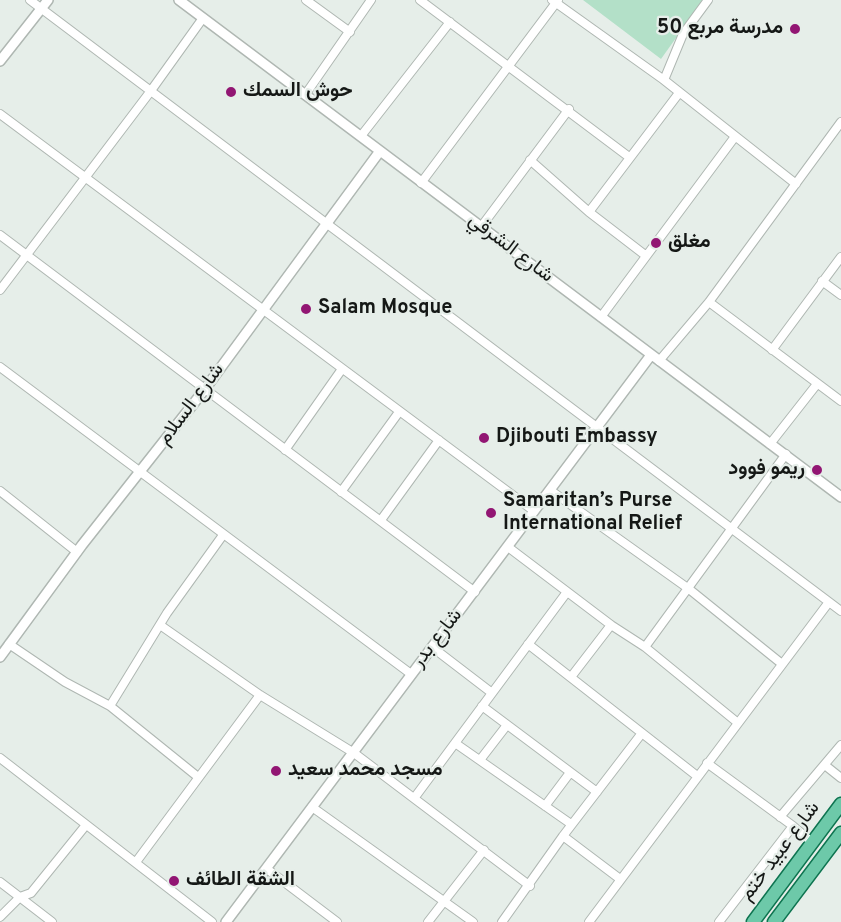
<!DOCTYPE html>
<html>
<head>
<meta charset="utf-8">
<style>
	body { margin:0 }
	canvas { display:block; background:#e6eee9 }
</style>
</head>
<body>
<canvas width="841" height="922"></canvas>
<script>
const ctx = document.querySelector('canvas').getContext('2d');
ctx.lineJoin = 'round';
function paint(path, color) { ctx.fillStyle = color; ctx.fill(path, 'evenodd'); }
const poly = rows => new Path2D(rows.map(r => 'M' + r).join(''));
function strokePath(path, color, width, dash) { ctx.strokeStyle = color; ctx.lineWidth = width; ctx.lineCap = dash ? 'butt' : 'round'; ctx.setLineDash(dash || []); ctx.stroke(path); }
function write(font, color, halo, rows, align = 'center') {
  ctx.font = font + ' Overpass,Vazirmatn,sans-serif'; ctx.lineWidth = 4.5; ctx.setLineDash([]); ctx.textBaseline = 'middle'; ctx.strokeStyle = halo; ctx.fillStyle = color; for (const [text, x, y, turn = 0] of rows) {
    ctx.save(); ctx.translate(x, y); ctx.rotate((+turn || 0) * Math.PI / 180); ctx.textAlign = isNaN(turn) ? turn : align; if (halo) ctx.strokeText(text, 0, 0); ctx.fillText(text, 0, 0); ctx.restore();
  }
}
paint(poly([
	[583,0,703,0,661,59]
]), '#b3e0c8');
const minor = poly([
	[30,0,841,611],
	[306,0,350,32],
	[420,0,629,157],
	[552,0,664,80,796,184],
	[664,80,683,34,708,0],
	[305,95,371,0],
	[0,114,534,511],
	[361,136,450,22],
	[530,160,589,212,645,255],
	[421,183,558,0],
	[589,212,679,93],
	[481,227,569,109],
	[0,235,475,592],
	[822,281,841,295],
	[0,290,150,92,203,18],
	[709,302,841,401],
	[601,317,734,138],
	[772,350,841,257],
	[659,361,709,302,841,122],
	[0,367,411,674],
	[770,444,817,384],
	[285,450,342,369],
	[550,490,689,589,782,664],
	[0,491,77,552],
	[341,492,399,412],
	[381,520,439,440],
	[508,547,611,625,645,647,738,723],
	[160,625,260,695,354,753,530,886],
	[9,644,65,682,110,706,198,777],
	[528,644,697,776],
	[432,647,492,693],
	[645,647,786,454],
	[571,677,611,625],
	[110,706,167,613,223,535],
	[482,706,597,792],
	[455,743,571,824],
	[0,758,212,922],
	[480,760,507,725],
	[707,763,793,826,813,843],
	[826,766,841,778],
	[415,797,567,592],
	[545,806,569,774],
	[312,807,473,922],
	[780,817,841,745],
	[563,836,620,879],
	[136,862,260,695],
	[267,869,337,922],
	[0,882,52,922],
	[0,917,20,897,31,893,86,825],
	[428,922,484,850],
	[502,922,563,836,642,733],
	[589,922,829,602],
	[719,922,793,826]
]);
const tertiary = poly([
	[179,0,841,497],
	[0,61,48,0],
	[0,657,82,545,205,389,380,151],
	[226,922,651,355]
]);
const primary = poly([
	[753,922,841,804],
	[774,922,841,833]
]);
strokePath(minor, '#afb7b2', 10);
strokePath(tertiary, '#afb7b2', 12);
strokePath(primary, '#0e7450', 15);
strokePath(minor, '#fff', 8);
strokePath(tertiary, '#fff', 9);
strokePath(primary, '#6dc9a9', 12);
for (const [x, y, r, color] of [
	[795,29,6,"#921673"],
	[231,92,6,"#921673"],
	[656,243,6,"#921673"],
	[306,309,6,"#921673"],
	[484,438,6,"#921673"],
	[817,470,6,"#921673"],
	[491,513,6,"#921673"],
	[276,771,6,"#921673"],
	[174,881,6,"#921673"]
]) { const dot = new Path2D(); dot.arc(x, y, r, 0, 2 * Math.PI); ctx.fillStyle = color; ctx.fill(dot); strokePath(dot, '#e6eee9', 2); }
write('bold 20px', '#151816', '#e6eee9', [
	["مدرسة مربع 50",783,29,"right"],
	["حوش السمك",243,92],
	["مغلق",668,243],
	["Salam Mosque",318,309],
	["Djibouti Embassy",496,438],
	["ريمو فوود",805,470,"right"],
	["Samaritan’s Purse",503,502],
	["International Relief",503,525],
	["مسجد محمد سعيد",288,771],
	["الشقة الطائف",186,881]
], 'left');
write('20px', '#151816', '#e6eee9', [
	["شارع الشرقي",510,249,37],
	["شارع السلام",192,405,-53],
	["شارع بدر",438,639,-52],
	["شارع عبيد ختم",781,852,-53]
]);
</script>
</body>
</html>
